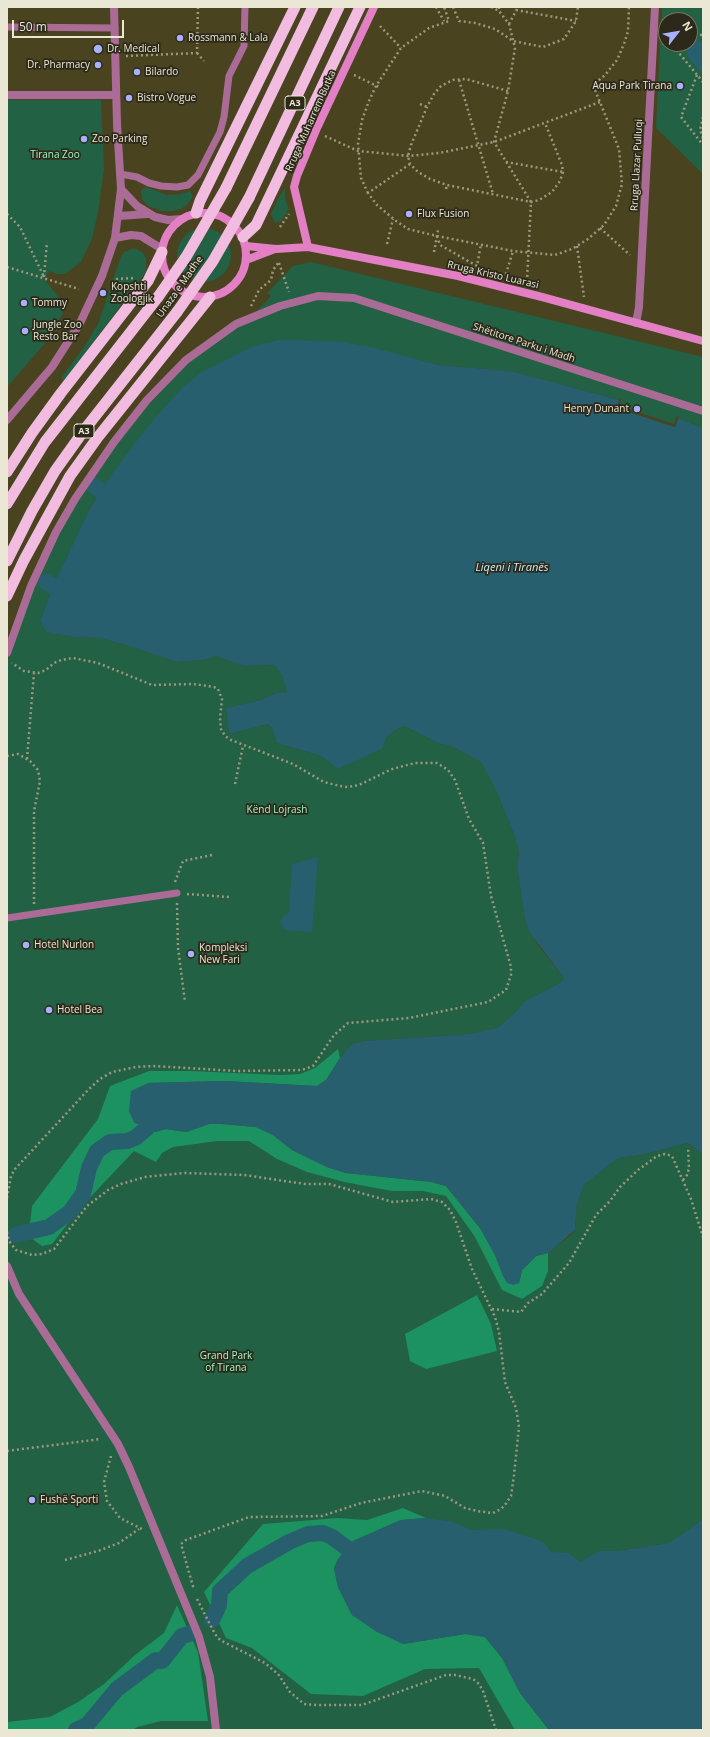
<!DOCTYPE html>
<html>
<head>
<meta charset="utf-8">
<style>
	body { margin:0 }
	#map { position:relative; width:710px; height:1737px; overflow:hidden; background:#494320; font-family:"Open Sans",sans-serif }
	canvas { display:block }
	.frame { position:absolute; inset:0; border:8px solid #eae7d4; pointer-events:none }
	.north { position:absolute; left:658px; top:12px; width:40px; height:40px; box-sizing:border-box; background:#2c291a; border:1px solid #787564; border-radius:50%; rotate:59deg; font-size:11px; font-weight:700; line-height:16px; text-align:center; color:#eae7d4 }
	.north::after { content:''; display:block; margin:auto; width:14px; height:18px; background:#a9b0fc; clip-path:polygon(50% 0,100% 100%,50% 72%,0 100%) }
	.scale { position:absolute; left:12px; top:20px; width:112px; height:18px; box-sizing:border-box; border:2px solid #eae7d4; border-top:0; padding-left:5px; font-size:12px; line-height:14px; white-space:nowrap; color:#eae7d4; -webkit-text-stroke:3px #2c291a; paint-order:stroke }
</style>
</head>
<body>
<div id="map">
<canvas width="710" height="1737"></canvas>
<div class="frame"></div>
<div class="north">N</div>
<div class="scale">50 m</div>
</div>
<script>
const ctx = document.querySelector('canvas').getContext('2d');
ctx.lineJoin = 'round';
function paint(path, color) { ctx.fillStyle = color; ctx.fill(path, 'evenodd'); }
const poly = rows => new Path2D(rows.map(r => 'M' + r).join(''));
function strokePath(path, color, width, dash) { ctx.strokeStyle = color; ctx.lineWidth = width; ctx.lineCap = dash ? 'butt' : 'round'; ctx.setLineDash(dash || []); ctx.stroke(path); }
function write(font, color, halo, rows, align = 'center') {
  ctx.font = font + ' "Open Sans",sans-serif'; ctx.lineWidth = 3.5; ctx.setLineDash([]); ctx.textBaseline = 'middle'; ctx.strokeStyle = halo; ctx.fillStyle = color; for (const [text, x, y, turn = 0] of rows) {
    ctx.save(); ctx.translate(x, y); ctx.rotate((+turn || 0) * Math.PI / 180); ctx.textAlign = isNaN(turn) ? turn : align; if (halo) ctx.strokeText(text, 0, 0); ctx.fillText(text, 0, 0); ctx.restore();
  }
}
paint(poly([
	[662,7,703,7,703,174,656,128],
	[666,20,690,20,690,44,666,44],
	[7,100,101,100,104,169,98,212,92,239,81,262,65,274,56,274,50,271,44,278,59,298,63,313,47,341,7,387],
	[146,187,167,195,181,194,190,191,193,196,188,204,181,209,173,211,162,211,148,206,142,199,141,190],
	[285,188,285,199,289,209,281,221,275,223,271,214,278,199],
	'177 255a27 27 0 1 1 54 0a27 27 0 1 1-54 0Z',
	[134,248,142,252,146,257,146,272,64,381,61,378,84,347,98,324,121,256,124,252],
	[311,262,703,357,703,428,678,418,675,427,617,408,619,400,511,371,439,365,410,358,112,474,89,510,53,586,40,621,46,632,73,637,100,638,129,646,176,662,205,660,215,656,245,666,274,665,282,675,287,692,276,693,261,700,226,708,229,734,268,724,272,728,277,743,321,756,338,768,382,749,387,737,397,729,404,726,438,743,453,747,481,762,495,788,514,834,519,853,517,867,525,919,537,944,564,978,560,983,525,1001,516,1012,497,1028,469,1034,364,1041,352,1044,340,1058,432,1182,522,1270,570,1236,575,1230,577,1203,585,1184,618,1158,641,1155,688,1143,703,1154,703,1519,669,1543,616,1551,599,1551,580,1562,520,1693,549,1730,7,1730,7,662,37,574,80,494,136,417,175,373,221,338,245,323,271,296,267,293,293,266]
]), '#226143');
paint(poly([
	[338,1049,340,1058,326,1080,317,1086,224,1081,148,1083,134,1122,155,1132,166,1129,186,1132,209,1124,222,1124,256,1127,273,1135,292,1150,327,1167,346,1173,432,1182,446,1186,480,1228,495,1255,503,1275,519,1283,522,1270,536,1256,548,1253,548,1271,542,1286,522,1299,502,1290,475,1237,446,1196,423,1191,392,1191,344,1182,307,1172,277,1159,249,1141,217,1141,173,1147,162,1153,156,1162,134,1151,81,1207,52,1244,42,1246,31,1238,30,1224,32,1206,98,1119,110,1086,149,1071,191,1071,279,1075,300,1074,315,1068],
	[477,1295,491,1324,497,1351,426,1369,410,1361,405,1334],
	[403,1508,426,1518,401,1520,353,1541,338,1559,334,1568,338,1587,352,1615,403,1644,465,1634,485,1637,502,1658,520,1693,549,1730,515,1730,479,1668,425,1669,363,1696,311,1694,252,1648,226,1638,204,1592,263,1524,337,1518,367,1520],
	[177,1605,198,1652,208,1721,161,1721,137,1727,133,1730,7,1730,7,1722,50,1717,78,1702,104,1684,135,1655,164,1633]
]), '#1b9260');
paint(poly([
	[695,40,703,42,703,75,687,56,688,44],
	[279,340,336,341,370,347,439,365,511,371,619,400,617,408,675,427,678,418,703,428,703,1154,688,1143,641,1155,618,1158,585,1184,577,1203,575,1230,548,1253,536,1256,522,1270,519,1283,513,1285,507,1283,503,1276,495,1255,480,1228,446,1186,432,1182,346,1173,327,1167,292,1150,273,1135,256,1127,222,1124,209,1124,186,1132,166,1129,155,1132,134,1122,129,1111,131,1091,148,1083,224,1081,317,1086,326,1080,340,1058,352,1044,364,1041,469,1034,497,1028,516,1012,525,1001,560,983,564,978,530,933,525,919,517,867,519,853,514,834,495,788,481,762,453,747,438,743,404,726,397,729,387,737,382,749,338,769,321,756,277,743,272,728,268,724,229,734,226,708,261,700,276,693,287,692,282,675,274,665,245,666,215,656,205,660,176,662,129,646,100,638,73,637,46,632,40,621,53,586,89,510,112,474,145,430,181,389,200,373,253,346],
	[318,857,312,932,286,930,282,926,280,922,282,917,289,913,292,864],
	[426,1518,453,1522,472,1530,503,1529,527,1536,543,1542,551,1552,569,1553,580,1562,599,1551,616,1551,669,1543,703,1519,703,1730,549,1730,520,1693,502,1658,485,1637,465,1634,403,1644,377,1632,352,1615,338,1587,334,1568,338,1559,353,1541,401,1520]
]), '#285f6f');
paint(poly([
	[620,398,621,400,620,406,674,424,676,417,679,416,675,427,617,408]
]), '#494320');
strokePath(poly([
	[92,484,101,491],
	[46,582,53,586],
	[15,1235,49,1227,70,1212,83,1194,89,1168,97,1151,110,1142,127,1141,135,1138,147,1128],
	[212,1620,219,1605,220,1591,247,1566,289,1542,308,1534,323,1533,332,1537,347,1548],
	[76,1730,87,1725,117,1689,156,1660,162,1661,182,1636,189,1634]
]), '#285f6f', 16);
strokePath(poly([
	[436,7,444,21],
	[453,7,459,21,475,23,495,29,513,41,543,47,564,39,576,21,578,7],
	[491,7,499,11],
	[499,7,499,11,509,24,515,48,508,91,494,142,531,202,527,280],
	[516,10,576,21],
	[509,24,518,7],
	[380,26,401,48],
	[690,34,703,35],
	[680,44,679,53,703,82],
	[197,53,204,61],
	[126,56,197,53,198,7],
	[354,75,381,88],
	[697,75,681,117,703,145],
	[459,80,493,194],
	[508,91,466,79,453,80,441,86,434,94,427,107,411,145,408,156,410,164,418,172,430,179,447,185,531,202,539,200,552,192,560,181,563,172,562,165,545,123],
	[420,104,427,107],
	[703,117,700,130,703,138],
	[325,136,358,151,408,156,439,153,494,142,600,102],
	[506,162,563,172],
	[410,164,368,193,377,205,396,221,408,229,437,236,513,251,555,255,572,249,588,239,604,225,616,206,622,184,619,149,593,85,605,75,617,60,624,44,628,31,629,7],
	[446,189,447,185],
	[368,193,361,178,358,144,362,120,369,101,376,86,401,48,429,28,449,21,444,7],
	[7,214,20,227,44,277],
	[280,227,289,214],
	[600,228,630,255],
	[437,236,440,245,477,266,481,244],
	[387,244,393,219],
	[577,246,584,297],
	[434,252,438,230],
	[279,263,289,292],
	[7,267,79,289],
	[506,274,513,251],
	[44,277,47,242],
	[116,279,134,278],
	[251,306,259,290,271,280,273,270,279,262],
	[7,756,18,754,30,761,38,770,40,781,34,811,34,904],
	[27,759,34,673],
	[235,784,243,746],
	[175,882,183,861,212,855],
	[187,894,229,897],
	[177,903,178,948,185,1002],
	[683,1180,687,1175,689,1168,688,1147],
	[7,1198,11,1176,15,1169,88,1090,100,1079,112,1072,136,1067,153,1066,237,1071,302,1070,313,1066,334,1035,348,1023,409,1018,488,1002,506,990,511,975,511,967,491,896,483,843,469,819,455,780,448,770,437,763,415,763,392,769,359,785,348,787,340,786,324,782,293,764,231,740,225,736,221,729,220,718,222,699,218,689,214,687,193,684,152,685,98,663,73,658,61,660,54,663,46,670,38,673,24,671,12,663],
	[7,1232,9,1241,16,1250,32,1255,42,1254,54,1249,87,1206,108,1190,121,1184,145,1177,184,1173,244,1175,305,1184,329,1184,393,1202,431,1199,442,1202,450,1210,456,1222,472,1269,495,1317,499,1332,505,1382,516,1408,519,1427,514,1475,511,1496,505,1505,501,1509,493,1513,477,1511,465,1508,445,1496,422,1491,361,1503,322,1516,249,1517,186,1540,181,1544,194,1590],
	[492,1309,521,1312,528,1303,542,1294,569,1263,596,1215,610,1201,620,1187,638,1170,657,1156,665,1154,672,1156,691,1199,703,1237],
	[7,1451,101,1439],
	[111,1456,104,1482,107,1501,120,1518,144,1530],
	[65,1560,98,1551,119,1543,139,1529],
	[197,1599,215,1634,220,1640,265,1663,278,1674,290,1692,304,1704,316,1705,362,1705,446,1675,455,1675,473,1679,479,1684,483,1691,496,1730]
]), '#9d987d', 2.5, [2, 3]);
strokePath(poly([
	[7,27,115,28],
	[120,174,137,177,149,183,161,186,177,187,188,185,198,175,220,132,224,117,229,76,244,46,245,7],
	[7,918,177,893]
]), '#aa6c96', 7);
strokePath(poly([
	[7,653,31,586,56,532,75,499,114,442,147,400,186,360,236,324,280,306,318,296,354,298,703,411],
	[7,1266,19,1294,118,1444,129,1467,199,1637,210,1677,216,1730]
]), '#aa6c96', 8);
strokePath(poly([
	[7,95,116,95],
	[636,323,639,307,655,7]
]), '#aa6c96', 8);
strokePath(poly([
	[121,189,137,206,155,217,168,220,182,219],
	[119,216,147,214],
	[115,238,131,235,141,236,162,249],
	[7,420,52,367,80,323,102,276,115,238,121,189,117,124,114,7]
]), '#aa6c96', 8);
strokePath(poly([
	'162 255a42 42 0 1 1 84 0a42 42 0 1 1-84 0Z',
	[246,246,276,249,308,247,458,276,542,297,703,341],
	[308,247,294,187,297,176,317,128,374,7],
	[246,260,275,249]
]), '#e380c5', 8);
strokePath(poly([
	[226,188,313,7],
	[249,198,339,7],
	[196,213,200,201,295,7],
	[243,237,256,225,360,7],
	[7,472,32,433,61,393,148,281,162,252],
	[7,504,45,442,158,297],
	[7,561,32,511,55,471,85,429,177,312],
	[7,596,24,560,70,476,98,437,210,297]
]), '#f2bce0', 11);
strokePath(poly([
	[158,297,186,257,226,188],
	[177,312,213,261,249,198]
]), '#f2bce0', 11);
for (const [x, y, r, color] of [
	[180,38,4,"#a9b0fc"],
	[98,49,5,"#a9b0fc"],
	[98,65,4,"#a9b0fc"],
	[137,72,4,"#a9b0fc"],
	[680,86,4,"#a9b0fc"],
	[129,98,4,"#a9b0fc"],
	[84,139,4,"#a9b0fc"],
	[409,214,4,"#a9b0fc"],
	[103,293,4,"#a9b0fc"],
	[24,303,4,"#a9b0fc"],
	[25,331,4,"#a9b0fc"],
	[637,409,4,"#a9b0fc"],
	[26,945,4,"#a9b0fc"],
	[191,954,4,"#a9b0fc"],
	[49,1010,4,"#a9b0fc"],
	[32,1500,4,"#a9b0fc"]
]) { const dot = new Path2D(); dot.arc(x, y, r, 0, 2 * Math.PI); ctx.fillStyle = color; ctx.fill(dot); strokePath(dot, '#2c291a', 1.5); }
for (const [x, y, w] of [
	[295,103,20],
	[84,431,20]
]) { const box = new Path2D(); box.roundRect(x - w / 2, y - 7, w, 14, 3); ctx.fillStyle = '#2c291a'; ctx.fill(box); strokePath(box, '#eae7d4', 1); }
write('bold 9px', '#eae7d4', null, [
	["A3",295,103],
	["A3",84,431]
]);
write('10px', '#eae7d4', '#2c291a', [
	["Rossmann & Lala",188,38],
	["Dr. Medical",107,49],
	["Dr. Pharmacy",90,65,"right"],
	["Bilardo",145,72],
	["Aqua Park Tirana",672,86,"right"],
	["Bistro Vogue",137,98],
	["Zoo Parking",92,139],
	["Flux Fusion",417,214],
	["Kopshti",111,287],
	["Zoologjik",111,299],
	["Tommy",32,303],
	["Jungle Zoo",33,325],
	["Resto Bar",33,337],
	["Henry Dunant",629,409,"right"],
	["Hotel Nurlon",34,945],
	["Kompleksi",199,948],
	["New Fari",199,960],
	["Hotel Bea",57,1010],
	["Fushë Sporti",40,1500]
], 'left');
write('10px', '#eae7d4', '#2c291a', [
	["Rruga Muharrem Butka",311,121,-66],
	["Rruga Llazar Pulluqi",637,165,-87],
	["Rruga Kristo Luarasi",493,275,13],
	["Unaza e Madhe",180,287,-55],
	["Shëtitore Parku i Madh",524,343,18]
]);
write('10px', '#9df9c7', '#2c291a', [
	["Tirana Zoo",55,155],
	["Kënd Lojrash",277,810],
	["Grand Park",226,1356],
	["of Tirana",226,1368]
]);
write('italic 11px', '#caebf6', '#2c291a', [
	["Liqeni i Tiranës",512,568]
]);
</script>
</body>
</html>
